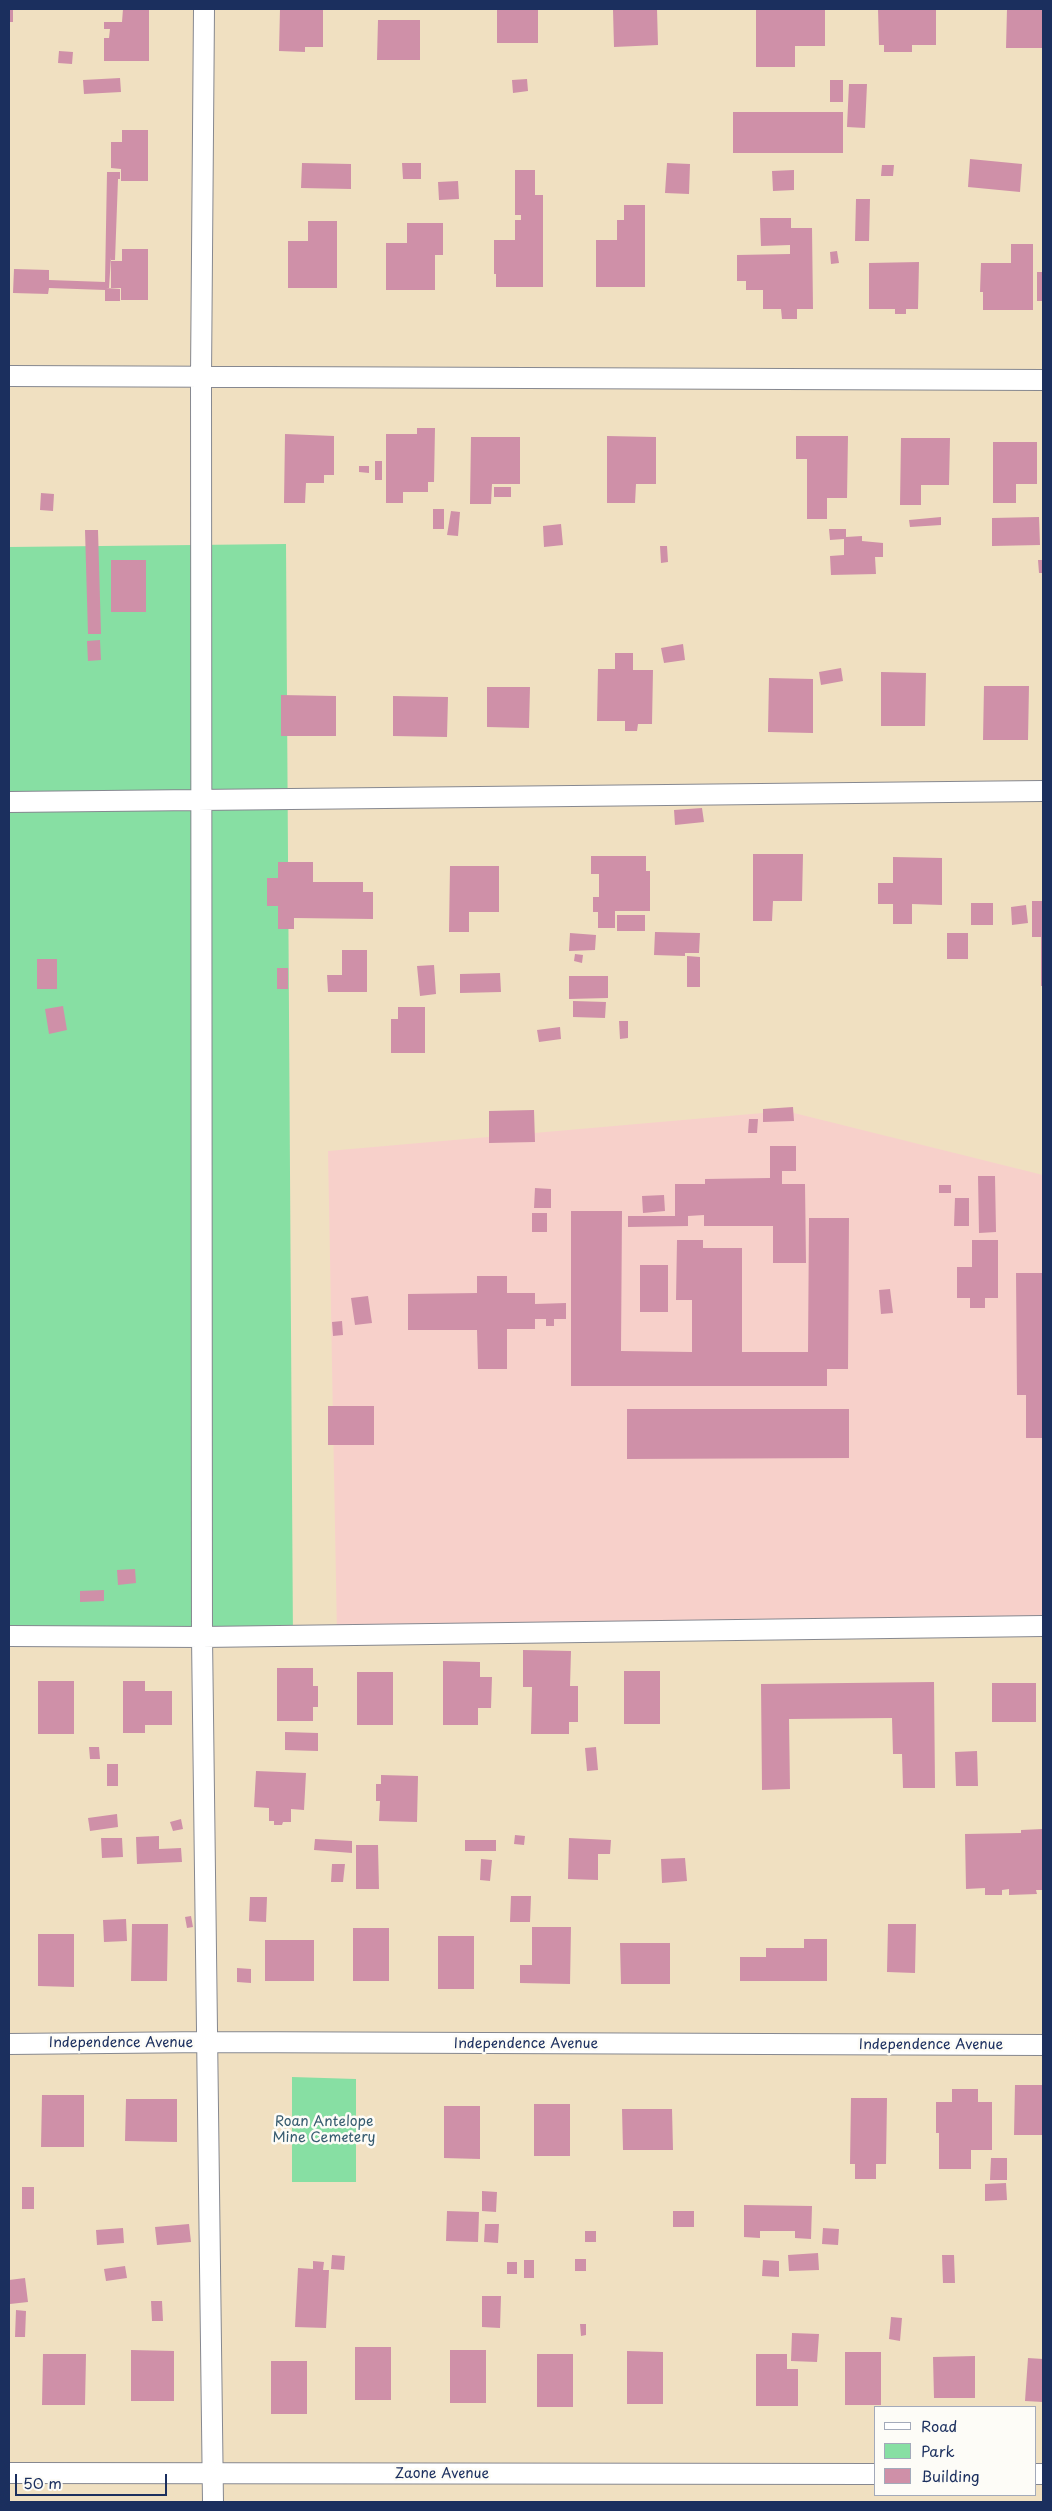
<!DOCTYPE html>
<html>
<head>
<meta charset="utf-8">
<style>
	body { margin:0 }
	#map { position:relative; width:1052px; height:2511px; overflow:hidden; background:#f0e0c1; font-family:"Playpen Sans",sans-serif }
	canvas { display:block }
	.frame { position:absolute; inset:0; border:10px solid #1b2f5e; pointer-events:none }
	.legend { position:absolute; left:874px; top:2406px; width:162px; height:90px; box-sizing:border-box; background:#fdfcf7; border:1px solid #a3aaba; margin:0; padding:6px 9px; list-style:none; font-size:15px; color:#1b2f5e }
	.legend li { display:flex; align-items:center; gap:10px; height:25px }
	.legend b { width:25px; border:1px solid #a3aaba }
	.scale { position:absolute; left:15px; top:2474px; width:152px; height:22px; box-sizing:border-box; border:2px solid #1b2f5e; border-top:0; padding-left:6px; font-size:15px; line-height:18px; white-space:nowrap; color:#1b2f5e; -webkit-text-stroke:4px #fdfcf7; paint-order:stroke }
</style>
</head>
<body>
<div id="map">
<canvas width="1052" height="2511"></canvas>
<div class="frame"></div>
<ul class="legend">
<li><b style="height:6px;background:#fff"></b>Road</li>
<li><b style="height:14px;background:#87dfa3"></b>Park</li>
<li><b style="height:14px;background:#cf90a8"></b>Building</li>
</ul>
<div class="scale">50 m</div>
</div>
<script>
const ctx = document.querySelector('canvas').getContext('2d');
ctx.lineJoin = 'round';
function paint(path, color) { ctx.fillStyle = color; ctx.fill(path, 'evenodd'); }
const poly = rows => new Path2D(rows.map(r => 'M' + r).join(''));
function strokePath(path, color, width, dash) { ctx.strokeStyle = color; ctx.lineWidth = width; ctx.lineCap = dash ? 'butt' : 'round'; ctx.setLineDash(dash || []); ctx.stroke(path); }
function write(font, color, halo, rows, align = 'center') {
  ctx.font = font + ' "Playpen Sans",sans-serif'; ctx.lineWidth = 5; ctx.setLineDash([]); ctx.textBaseline = 'middle'; ctx.strokeStyle = halo; ctx.fillStyle = color; for (const [text, x, y, turn = 0] of rows) {
    ctx.save(); ctx.translate(x, y); ctx.rotate((+turn || 0) * Math.PI / 180); ctx.textAlign = isNaN(turn) ? turn : align; if (halo) ctx.strokeText(text, 0, 0); ctx.fillText(text, 0, 0); ctx.restore();
  }
}
paint(poly([
	[786,1111,1043,1175,1043,1632,337,1636,328,1151]
]), '#f7d0ca');
paint(poly([
	[286,544,293,1644,9,1646,9,547],
	[292,2077,356,2079,356,2182,292,2182]
]), '#87dfa3');
paint(poly([
	[9,9,13,9,13,22,9,22],
	[123,9,149,10,149,61,104,61,104,38,109,38,110,29,104,29,104,22,122,22],
	[280,9,323,9,323,47,305,47,305,52,279,51],
	[497,9,538,9,538,43,497,43],
	[657,9,658,45,614,47,613,10],
	[756,9,825,9,825,46,795,46,795,67,756,67],
	[878,9,936,9,936,45,912,45,912,52,884,52,884,45,879,45],
	[1007,9,1043,10,1043,48,1006,48],
	[378,20,420,20,420,60,377,60],
	[59,51,73,52,72,64,58,63],
	[120,78,121,92,84,94,83,80],
	[527,79,528,91,513,93,512,80],
	[830,80,843,80,843,102,830,102],
	[849,84,867,84,865,128,847,127],
	[733,112,843,112,843,153,733,153],
	[122,130,148,130,148,181,121,181,121,169,111,168,111,142,122,142],
	[970,159,1022,164,1020,192,968,187],
	[302,163,351,164,351,189,301,188],
	[402,163,421,163,421,179,403,179],
	[667,163,690,164,689,194,665,193],
	[882,165,894,165,893,176,881,176],
	[515,170,535,170,535,195,543,195,543,287,496,287,496,274,494,274,494,240,515,240,515,220,521,220,521,215,515,215],
	[794,170,794,190,773,191,772,171],
	[107,172,120,172,120,179,118,179,115,260,111,260,111,257,109,288,106,288,120,289,120,301,105,301,105,290,49,288,48,294,13,293,14,269,49,270,49,280,105,282],
	[458,181,459,199,439,200,438,182],
	[856,199,870,199,869,241,855,241],
	[624,205,645,205,645,287,596,287,596,240,617,240,617,220,624,220],
	[760,218,791,218,791,228,812,228,813,309,797,309,797,319,782,319,781,309,763,309,763,290,746,290,746,281,737,281,737,255,790,254,790,245,761,246],
	[308,221,337,221,337,288,288,288,288,241,308,241],
	[407,223,443,223,443,255,435,255,435,290,386,290,386,243,407,243],
	[1011,244,1033,244,1033,310,983,310,983,292,980,292,981,263,1011,263],
	[122,249,148,249,148,300,121,300,121,288,111,288,111,261,122,261],
	[837,251,839,263,831,264,830,252],
	[919,262,918,309,906,309,906,314,895,314,895,309,869,309,869,263],
	[1037,272,1043,272,1043,301,1037,301],
	[417,428,435,428,434,482,428,482,428,492,403,492,403,503,386,503,386,434,417,434],
	[285,434,334,436,334,475,324,475,324,483,306,483,305,503,284,503],
	[607,436,656,437,656,484,636,484,635,503,607,503],
	[796,436,848,436,847,498,827,498,827,519,807,519,807,459,796,459],
	[471,437,520,437,520,484,492,484,491,504,470,504],
	[901,438,950,438,949,485,921,485,921,505,900,505],
	[993,442,1037,442,1037,484,1016,484,1016,503,993,503],
	[375,461,382,461,382,480,375,480],
	[359,466,369,466,369,473,359,472],
	[494,487,511,487,511,497,494,497],
	[41,493,54,494,53,511,40,510],
	[433,509,444,509,444,529,433,529],
	[451,511,460,512,458,536,447,535],
	[941,517,941,525,910,527,909,520],
	[1039,517,1040,545,992,546,992,518],
	[561,524,563,545,544,547,543,526],
	[829,529,846,529,846,537,862,536,862,541,883,543,883,557,875,557,876,574,831,575,830,556,844,555,844,539,830,540],
	[85,530,98,530,101,634,88,634],
	[660,546,667,546,668,562,661,563],
	[111,560,146,560,146,612,111,612],
	[1038,560,1043,560,1043,573,1039,573],
	[100,640,101,660,88,661,87,641],
	[683,644,685,660,664,663,661,648],
	[615,653,633,653,633,670,653,670,652,724,638,724,637,731,625,731,625,721,597,721,598,669,615,669],
	[841,668,843,681,821,685,819,672],
	[881,672,926,673,925,726,881,726],
	[769,678,813,679,813,733,768,732],
	[984,686,1029,686,1028,740,983,740],
	[487,687,530,687,529,728,487,727],
	[281,695,336,696,336,736,281,736],
	[393,696,448,697,447,737,393,736],
	[702,808,704,822,675,825,674,810],
	[753,854,803,854,802,901,773,901,772,921,753,921],
	[591,856,646,856,646,871,650,871,650,911,615,911,615,928,598,928,598,912,593,912,593,897,599,897,599,874,591,874],
	[893,857,942,858,942,905,912,904,912,924,893,924,893,904,878,904,878,883,893,883],
	[278,862,313,862,313,882,363,882,363,892,373,892,373,919,294,918,294,929,278,929,278,906,267,906,267,878,278,878],
	[450,866,499,866,499,912,469,912,469,932,449,932],
	[1032,901,1043,901,1043,986,1041,986,1041,937,1032,937],
	[971,903,993,903,993,925,971,925],
	[1026,905,1028,923,1012,925,1011,907],
	[617,915,645,915,645,931,617,931],
	[655,932,700,933,699,953,685,953,685,956,654,955],
	[570,933,596,935,595,950,569,951],
	[947,933,968,933,968,959,947,959],
	[342,950,367,950,367,992,328,992,327,975,342,975],
	[575,954,583,955,582,963,574,961],
	[687,956,700,957,700,987,687,987],
	[37,959,57,959,57,989,37,989],
	[434,965,436,994,420,996,417,966],
	[277,968,288,968,288,989,277,989],
	[500,973,501,992,460,993,460,974],
	[569,976,608,976,608,998,569,999],
	[573,1001,606,1002,605,1018,573,1017],
	[63,1006,67,1030,49,1034,45,1009],
	[398,1007,425,1007,425,1053,391,1053,391,1019,398,1019],
	[619,1021,628,1021,628,1038,620,1039],
	[560,1027,561,1039,539,1042,537,1030],
	[793,1107,794,1121,763,1122,763,1109],
	[534,1110,535,1142,489,1143,489,1111],
	[749,1119,758,1119,757,1133,748,1133],
	[770,1146,796,1146,796,1171,782,1171,782,1184,805,1184,806,1263,773,1263,773,1226,704,1226,704,1215,688,1216,688,1226,628,1227,628,1216,675,1216,675,1184,705,1184,705,1179,770,1178],
	[978,1176,995,1176,996,1232,979,1233],
	[939,1185,951,1185,951,1193,939,1193],
	[535,1188,551,1189,551,1208,534,1208],
	[664,1195,665,1211,643,1213,642,1196],
	[955,1198,969,1198,969,1226,954,1226],
	[571,1211,622,1211,621,1351,692,1352,692,1300,676,1300,677,1240,703,1240,703,1248,742,1248,742,1352,808,1352,809,1218,849,1218,848,1369,827,1369,827,1386,571,1386],
	[532,1213,547,1213,547,1232,532,1232],
	[972,1240,998,1240,998,1298,985,1298,985,1308,970,1308,970,1298,957,1298,957,1267,972,1267],
	[640,1265,668,1265,668,1312,640,1312],
	[1016,1273,1043,1273,1043,1438,1026,1438,1026,1395,1017,1395],
	[477,1276,507,1276,507,1293,535,1293,535,1304,566,1303,566,1319,554,1319,554,1326,546,1326,546,1319,535,1319,535,1329,507,1329,507,1369,478,1369,477,1330,408,1330,408,1294,477,1293],
	[890,1289,893,1313,881,1314,879,1290],
	[368,1296,372,1323,355,1325,351,1298],
	[342,1321,343,1335,333,1336,332,1322],
	[328,1406,374,1406,374,1445,328,1445],
	[627,1409,849,1409,849,1458,627,1459],
	[135,1569,136,1583,118,1585,117,1570],
	[104,1590,104,1601,80,1602,80,1591],
	[523,1650,571,1651,570,1686,578,1686,578,1722,569,1722,569,1734,531,1734,532,1687,523,1687],
	[443,1661,480,1662,480,1677,492,1677,491,1708,478,1708,478,1725,443,1725],
	[277,1668,313,1668,313,1686,318,1686,318,1707,313,1707,313,1721,277,1721],
	[624,1671,660,1671,660,1724,624,1724],
	[357,1672,393,1672,393,1725,357,1725],
	[38,1681,74,1681,74,1734,38,1734],
	[123,1681,145,1681,145,1691,172,1691,172,1725,145,1725,145,1733,123,1733],
	[934,1682,935,1788,903,1788,902,1754,893,1754,892,1718,789,1719,790,1789,762,1790,761,1684],
	[992,1683,1036,1683,1036,1722,992,1722],
	[285,1732,318,1733,318,1751,285,1750],
	[89,1747,99,1747,100,1759,90,1759],
	[596,1747,598,1770,587,1771,585,1748],
	[977,1751,978,1786,956,1786,955,1752],
	[107,1764,118,1764,118,1786,107,1786],
	[256,1771,306,1773,304,1810,291,1809,291,1822,283,1822,282,1825,274,1825,274,1821,269,1821,269,1808,254,1807],
	[381,1775,418,1776,417,1822,379,1821,380,1801,376,1801,376,1784,381,1784],
	[117,1814,118,1827,90,1831,88,1818],
	[181,1819,183,1829,173,1831,170,1822],
	[1043,1829,1043,1890,1036,1890,1037,1894,1009,1895,1009,1889,1002,1890,1002,1895,985,1895,985,1888,966,1889,965,1834,1021,1833,1021,1830],
	[515,1835,525,1836,524,1845,514,1844],
	[159,1836,159,1849,181,1848,182,1862,137,1864,136,1837],
	[101,1838,122,1838,123,1857,102,1858],
	[569,1838,611,1840,610,1854,598,1854,598,1880,568,1879],
	[315,1839,352,1841,352,1853,314,1850],
	[465,1840,496,1840,496,1851,465,1851],
	[356,1845,378,1845,379,1889,356,1889],
	[685,1858,687,1881,662,1883,661,1859],
	[481,1859,492,1860,490,1881,480,1880],
	[332,1864,345,1864,343,1882,331,1882],
	[511,1896,531,1896,530,1922,510,1922],
	[250,1897,267,1897,266,1922,249,1921],
	[191,1916,193,1927,187,1928,185,1917],
	[126,1919,127,1941,104,1942,103,1920],
	[132,1924,168,1924,167,1981,131,1981],
	[888,1924,916,1924,915,1973,887,1972],
	[532,1927,571,1927,570,1984,520,1983,520,1965,532,1965],
	[353,1928,389,1928,389,1981,353,1981],
	[38,1934,74,1934,74,1987,38,1986],
	[438,1936,474,1936,474,1989,438,1989],
	[804,1939,827,1939,827,1981,740,1981,740,1957,766,1957,766,1948,804,1948],
	[265,1940,314,1940,314,1981,265,1981],
	[620,1943,670,1943,670,1984,621,1984],
	[237,1968,251,1969,251,1983,237,1982],
	[1015,2085,1043,2085,1043,2135,1014,2135],
	[952,2089,978,2089,978,2102,992,2102,992,2150,971,2150,971,2169,939,2169,939,2133,936,2133,936,2102,952,2102],
	[42,2095,84,2095,84,2147,41,2147],
	[851,2098,887,2098,886,2164,876,2164,876,2179,855,2179,855,2164,850,2164],
	[126,2099,177,2099,177,2142,125,2141],
	[534,2104,570,2104,570,2156,534,2156],
	[444,2106,480,2106,480,2159,444,2158],
	[622,2109,672,2109,673,2150,623,2150],
	[991,2158,1007,2158,1007,2180,990,2180],
	[1006,2183,1007,2200,985,2201,985,2184],
	[22,2187,34,2187,34,2209,22,2209],
	[482,2191,497,2192,496,2212,482,2211],
	[744,2205,812,2206,811,2239,795,2238,795,2231,760,2231,760,2238,744,2237],
	[447,2211,479,2212,478,2242,446,2241],
	[673,2211,694,2211,694,2227,673,2227],
	[189,2224,191,2242,157,2245,155,2227],
	[485,2224,499,2224,498,2243,484,2242],
	[123,2228,124,2243,97,2245,96,2230],
	[823,2228,839,2229,838,2245,822,2244],
	[585,2231,596,2231,596,2242,585,2242],
	[818,2253,819,2270,789,2271,788,2255],
	[332,2255,345,2256,344,2270,331,2269],
	[942,2255,954,2255,955,2283,943,2283],
	[575,2259,586,2259,586,2271,575,2271],
	[524,2260,534,2260,534,2278,524,2278],
	[763,2260,779,2261,779,2277,762,2276],
	[313,2261,324,2262,323,2270,329,2270,326,2328,295,2327,298,2268,313,2269],
	[507,2262,517,2262,517,2274,507,2274],
	[125,2266,127,2278,106,2281,104,2269],
	[25,2278,28,2302,10,2304,9,2280],
	[482,2296,501,2296,500,2328,482,2327],
	[151,2301,162,2301,163,2321,152,2321],
	[16,2310,26,2311,25,2337,15,2337],
	[891,2317,902,2318,900,2341,889,2339],
	[580,2324,586,2324,586,2335,581,2336],
	[792,2333,819,2334,817,2362,791,2361],
	[355,2347,391,2347,391,2400,355,2400],
	[131,2350,174,2351,174,2401,131,2401],
	[450,2350,486,2350,486,2403,450,2403],
	[627,2351,663,2352,663,2404,627,2404],
	[845,2352,881,2352,881,2405,845,2405],
	[43,2354,86,2354,85,2405,42,2405],
	[537,2354,573,2354,573,2407,537,2407],
	[756,2354,787,2354,787,2369,798,2369,798,2406,756,2406],
	[975,2356,975,2398,934,2398,933,2357],
	[1028,2358,1043,2359,1043,2402,1025,2401],
	[271,2361,307,2361,307,2414,271,2414]
]), '#cf90a8');
const minor = poly([
	[204,9,201,376,202,1637,213,2502],
	[9,376,1043,380],
	[9,802,1043,791],
	[9,1636,202,1637,1043,1626],
	[9,2044,208,2042,1043,2045],
	[9,2473,876,2474],
	[1036,2474,1043,2474]
]);
strokePath(minor, '#868890', 22);
strokePath(minor, '#fff', 20);
write('14px', '#1b2f5e', '#fdfcf7', [
	["Independence Avenue",121,2043],
	["Independence Avenue",526,2044],
	["Independence Avenue",931,2045],
	["Zaone Avenue",442,2474]
]);
write('14px', '#365b6f', '#fdfcf7', [
	["Roan Antelope",324,2122],
	["Mine Cemetery",324,2138]
]);
</script>
</body>
</html>
